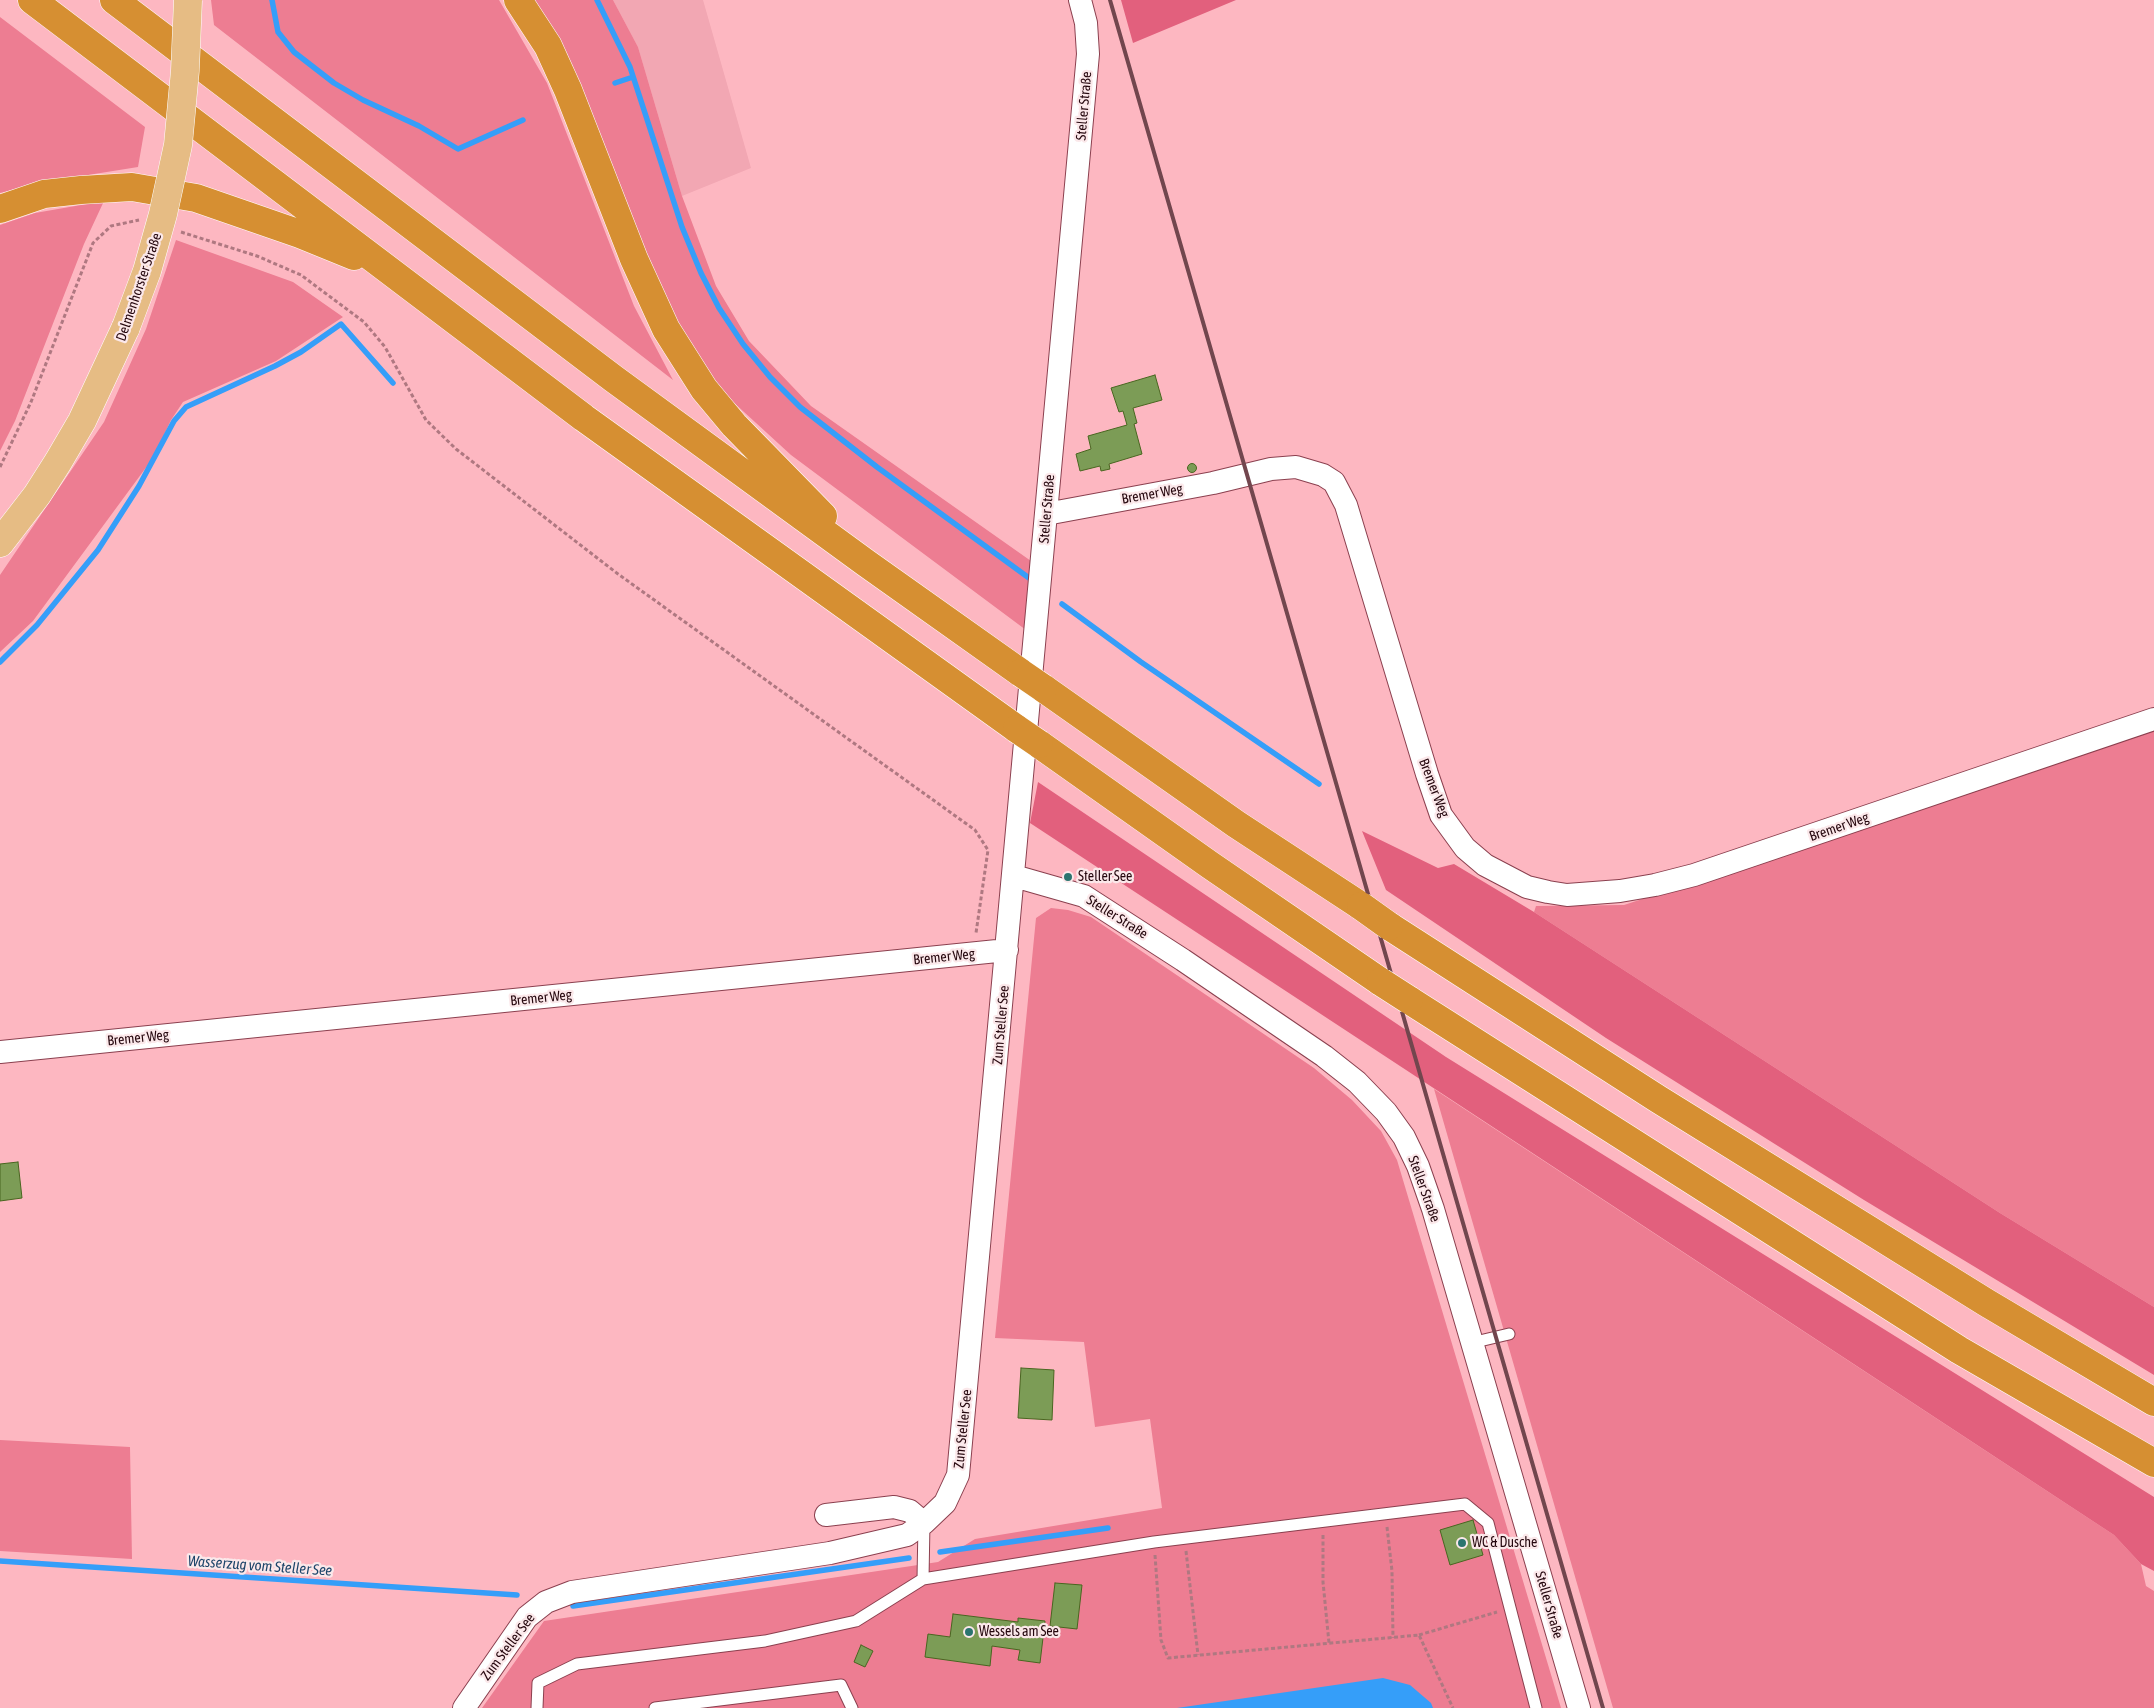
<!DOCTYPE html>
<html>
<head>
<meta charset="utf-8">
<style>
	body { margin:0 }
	canvas { display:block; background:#fdb7c1 }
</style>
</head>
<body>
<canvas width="2154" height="1708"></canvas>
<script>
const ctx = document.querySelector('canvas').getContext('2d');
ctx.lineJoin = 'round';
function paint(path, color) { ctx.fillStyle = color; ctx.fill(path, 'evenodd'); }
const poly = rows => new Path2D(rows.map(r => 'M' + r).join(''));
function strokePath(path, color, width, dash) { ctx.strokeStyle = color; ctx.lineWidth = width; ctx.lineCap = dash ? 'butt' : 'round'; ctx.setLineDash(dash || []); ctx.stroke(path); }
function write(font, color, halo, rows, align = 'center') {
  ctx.font = font + ' "Asap Condensed",sans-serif'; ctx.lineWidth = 4.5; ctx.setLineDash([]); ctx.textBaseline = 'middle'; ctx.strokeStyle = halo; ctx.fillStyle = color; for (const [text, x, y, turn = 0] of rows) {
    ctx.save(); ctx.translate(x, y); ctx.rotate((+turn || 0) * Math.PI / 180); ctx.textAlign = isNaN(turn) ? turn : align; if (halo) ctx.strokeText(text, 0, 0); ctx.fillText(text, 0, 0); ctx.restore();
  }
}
paint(poly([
	[613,0,703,0,751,168,682,196,638,47]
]), '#f2a7b3');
paint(poly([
	[211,0,499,0,547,83,634,306,673,380,214,25],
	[534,0,613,0,638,47,682,196,716,286,749,341,811,406,1031,561,1026,630,791,455,720,390,669,311],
	[0,17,145,127,138,167,38,183,0,193],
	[104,201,84,244,15,421,0,451,0,225,35,213],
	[176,240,293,282,343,317,276,361,183,402,171,420,153,458,33,621,0,652,0,575,104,422,146,329],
	[2154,731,2154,1307,2000,1213,1534,912,1536,906,1624,905],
	[1051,908,1068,910,1091,917,1314,1068,1352,1100,1381,1131,1397,1160,1561,1708,482,1708,544,1621,938,1562,975,1539,1162,1508,1150,1419,1095,1427,1084,1342,995,1338,1036,918],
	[1434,1089,2114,1535,2141,1564,2146,1586,2154,1591,2154,1708,1613,1708],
	[0,1440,130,1447,132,1559,0,1551]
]), '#ed7d92');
paint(poly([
	[1121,0,1236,0,1133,43],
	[1038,782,1446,1057,2154,1497,2154,1571,2141,1564,2114,1535,1030,823],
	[1362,831,1438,868,1454,864,1534,912,2000,1213,2154,1307,2154,1375,1864,1200,1606,1038,1386,890]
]), '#e2607d');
paint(poly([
	[1383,1678,1410,1685,1431,1703,1433,1708,1177,1708]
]), '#359ef9');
strokePath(poly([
	[272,0,278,32,294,52,334,83,363,100,419,126,458,149,523,120],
	[597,0,630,67,682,227,701,273,719,308,743,344,770,377,800,407,877,467,1029,578],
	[615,83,633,77],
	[1062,604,1141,662,1319,784],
	[0,662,37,625,98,550,139,486,174,421,186,407,275,366,301,352,341,324,393,383],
	[940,1552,1108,1528],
	[0,1561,517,1595],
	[573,1606,909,1558]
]), '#359ef9', 5.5);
const building = poly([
	[1155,375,1162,400,1133,408,1137,423,1134,424,1142,454,1109,464,1110,469,1101,471,1100,466,1080,471,1076,454,1091,449,1088,436,1127,425,1123,411,1119,412,1111,388,1155,375],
	'1187.5 468a4.5 4.5 0 1 1 9 0a4.5 4.5 0 1 1-9 0Z',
	[18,1162,22,1198,0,1201,0,1164,18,1162],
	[1021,1368,1054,1370,1052,1420,1018,1418,1021,1368],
	[1473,1520,1483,1555,1450,1565,1440,1530,1473,1520],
	[1055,1583,1082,1585,1077,1629,1050,1626,1055,1583],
	[953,1614,1018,1622,1018,1618,1045,1621,1040,1663,1018,1660,1020,1650,992,1646,990,1666,925,1657,928,1634,950,1637,953,1614],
	[861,1645,873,1651,865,1667,854,1662,861,1645]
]);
paint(building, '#7c9c56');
strokePath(building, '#496620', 1);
const service = poly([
	[1471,1343,1509,1334],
	[923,1579,1154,1542,1465,1504,1488,1523,1536,1708],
	[537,1708,538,1683,577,1664,765,1641,856,1621,923,1579,924,1523],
	[655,1708,841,1685,852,1708]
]);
const minor = poly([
	[1046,514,1213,483,1271,469,1296,467,1323,475,1334,482,1346,505,1427,774,1441,815,1465,848,1485,865,1527,887,1548,892,1567,895,1620,891,1655,885,1694,875,2154,719],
	[1014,876,1084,896,1183,960,1324,1056,1357,1082,1386,1112,1404,1137,1418,1166,1433,1209,1579,1708],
	[0,1052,1007,950],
	[826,1515,894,1507,910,1511,924,1523],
	[464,1708,527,1617,546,1602,572,1592,830,1553,907,1535,924,1523,945,1503,958,1475,1088,54,1086,23,1080,0]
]);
const primary = poly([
	[0,543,37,495,58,462,82,421,126,327]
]);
const motorway = poly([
	[32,0,584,418,1017,729],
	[114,0,614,379,866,563,1021,673],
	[518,0,548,46,568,90,634,259,666,329,704,389,734,425,823,516],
	[0,209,44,194,81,190,132,187,196,198,300,234,354,256],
	[1043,688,1236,824,1361,906],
	[1039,744,1210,865,1381,982],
	[1389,926,1658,1099,1987,1303,2154,1402],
	[1409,1000,1959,1350,2154,1463]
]);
strokePath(service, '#8b404f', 13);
strokePath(minor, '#8b404f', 24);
strokePath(primary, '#fff', 29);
strokePath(motorway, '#fff', 29);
strokePath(poly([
	[181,232,257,256,301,275,364,322,385,347,426,420,456,449,618,574,975,830,988,850,976,933],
	[0,467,31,402,93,243,111,226,139,220],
	[1387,1527,1392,1571,1393,1638],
	[1323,1535,1323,1582,1329,1643],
	[1186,1551,1198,1655],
	[1155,1555,1161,1640,1168,1658,1419,1635,1453,1708],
	[1419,1635,1497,1612]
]), '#af7881', 3, [4, 2.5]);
strokePath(service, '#fff', 11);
strokePath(minor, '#fff', 22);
strokePath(primary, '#e6bc84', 28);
strokePath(motorway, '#d68f32', 28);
strokePath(poly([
	[1110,0,1603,1708]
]), '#72464e', 4);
const primaryBridge = poly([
	[126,327,147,271,163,214,178,145,185,71,188,0]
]);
const motorwayBridge = poly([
	[1021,673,1043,688],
	[1017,729,1039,744],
	[1361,906,1389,926],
	[1381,982,1409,1000]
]);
strokePath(primaryBridge, '#fff', 29, []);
strokePath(motorwayBridge, '#fff', 29, []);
strokePath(primaryBridge, '#e6bc84', 28);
strokePath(motorwayBridge, '#d68f32', 28);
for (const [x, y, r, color] of [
	[1068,877,5,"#2b746f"],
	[1462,1543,5,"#2b746f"],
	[969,1632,5,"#2b746f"]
]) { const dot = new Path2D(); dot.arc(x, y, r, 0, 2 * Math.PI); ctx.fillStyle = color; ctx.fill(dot); strokePath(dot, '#fbe8ea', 2); }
write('14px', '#25070e', '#fbe8ea', [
	["Steller Straße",1084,106,-85],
	["Delmenhorster Straße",139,287,-71],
	["Bremer Weg",1152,494,-10],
	["Steller Straße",1047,509,-85],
	["Bremer Weg",1434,788,69],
	["Bremer Weg",1839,827,-19],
	["Steller Straße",1117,917,32],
	["Bremer Weg",944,957,-6],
	["Bremer Weg",541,998,-6],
	["Zum Steller See",1001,1025,-85],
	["Bremer Weg",138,1038,-6],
	["Steller Straße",1424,1189,70],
	["Zum Steller See",963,1429,-84],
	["Steller Straße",1549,1605,74],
	["Zum Steller See",508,1647,-53]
]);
write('14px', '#25070e', '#fbe8ea', [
	["Steller See",1078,877],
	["WC & Dusche",1472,1543],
	["Wessels am See",979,1632]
], 'left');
write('italic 15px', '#1d456a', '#fbe8ea', [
	["Wasserzug vom Steller See",260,1566,4]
]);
</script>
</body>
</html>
